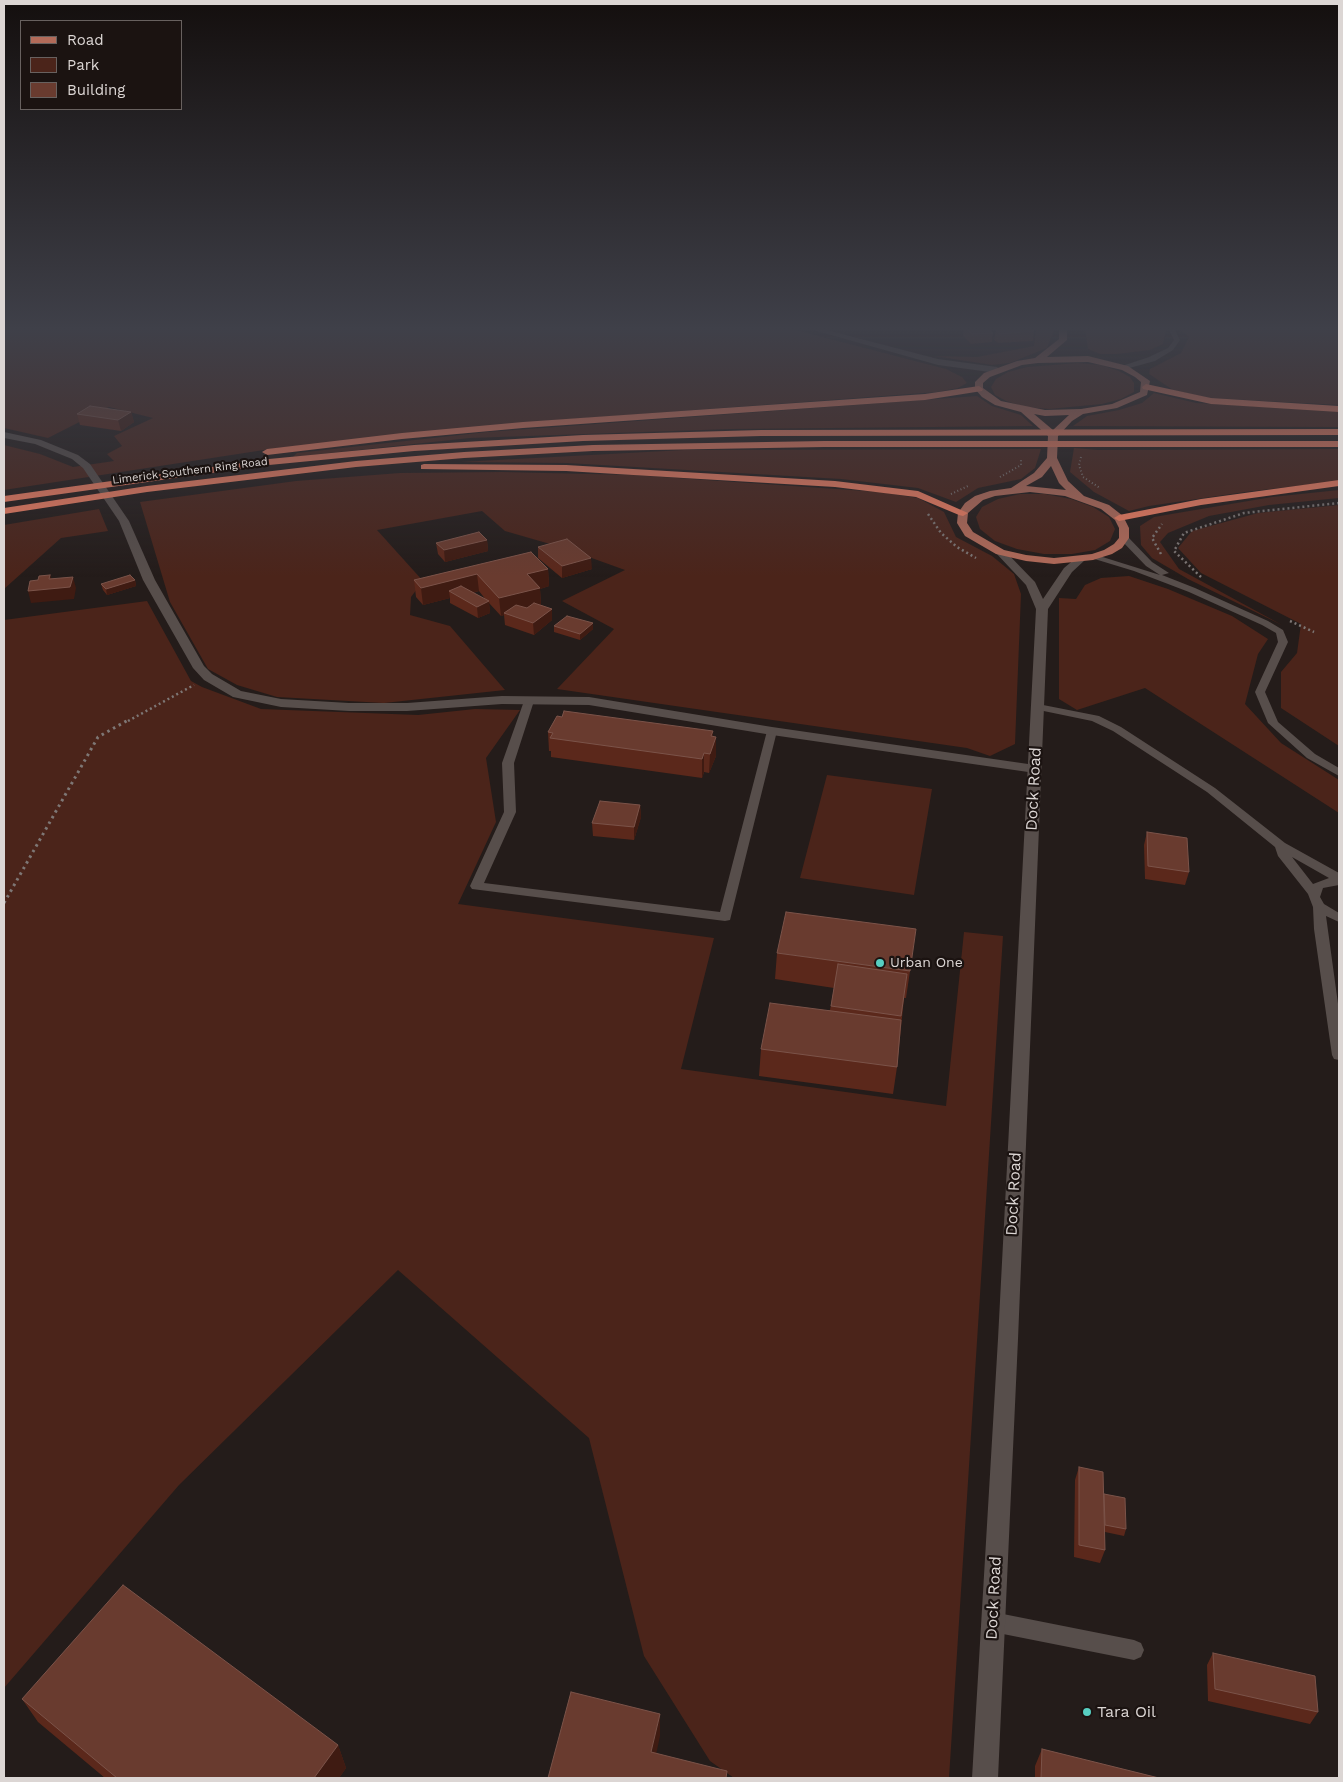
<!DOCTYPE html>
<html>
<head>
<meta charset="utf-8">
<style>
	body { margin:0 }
	#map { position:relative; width:1343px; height:1782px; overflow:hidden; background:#241c1a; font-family:"Work Sans",sans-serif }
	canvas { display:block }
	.frame { position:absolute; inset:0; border:5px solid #dcd6d4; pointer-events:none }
	.legend { position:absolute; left:20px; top:20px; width:162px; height:90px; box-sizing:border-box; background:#1b1311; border:1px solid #68615f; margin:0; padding:6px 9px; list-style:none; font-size:15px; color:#dcd6d4 }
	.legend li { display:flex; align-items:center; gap:10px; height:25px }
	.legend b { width:25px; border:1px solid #68615f }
</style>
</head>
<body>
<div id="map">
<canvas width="1343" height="1782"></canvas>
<div class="frame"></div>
<ul class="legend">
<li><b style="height:6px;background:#b36b59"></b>Road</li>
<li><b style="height:14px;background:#4b241a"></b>Park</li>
<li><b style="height:14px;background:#693b2f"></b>Building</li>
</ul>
</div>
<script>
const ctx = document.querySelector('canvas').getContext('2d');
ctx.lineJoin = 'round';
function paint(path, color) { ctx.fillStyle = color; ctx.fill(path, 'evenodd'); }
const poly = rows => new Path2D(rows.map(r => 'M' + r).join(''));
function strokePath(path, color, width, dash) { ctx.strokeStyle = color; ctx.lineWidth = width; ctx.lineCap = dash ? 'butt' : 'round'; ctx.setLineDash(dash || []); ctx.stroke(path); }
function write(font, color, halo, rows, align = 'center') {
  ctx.font = font + ' "Work Sans",sans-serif'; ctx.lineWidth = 4.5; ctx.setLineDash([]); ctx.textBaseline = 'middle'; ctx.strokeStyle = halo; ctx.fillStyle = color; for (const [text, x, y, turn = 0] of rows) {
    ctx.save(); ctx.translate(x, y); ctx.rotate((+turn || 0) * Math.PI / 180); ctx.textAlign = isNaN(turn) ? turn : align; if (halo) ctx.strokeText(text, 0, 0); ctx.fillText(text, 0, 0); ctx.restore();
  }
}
paint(poly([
	[4,328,788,328,946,369,962,377,967,383,958,388,937,392,546,421,277,448,4,490,4,445,40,454,73,467,114,461,107,454,122,446,114,436,153,418,109,407,48,438,4,428],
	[1036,328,1055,328,1047,348,1010,363,992,365,934,356,977,357,1034,346],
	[1085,328,1164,328,1166,330,1163,344,1150,350,1117,354,1100,354,1088,349],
	[1179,328,1339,328,1339,405,1209,398,1173,390,1149,374,1150,369,1181,353,1189,337],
	[1078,363,1101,365,1119,371,1130,377,1134,383,1134,392,1121,399,1102,404,1049,409,1025,407,1006,401,995,395,991,387,996,379,1008,372,1027,367],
	[1154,393,1196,403,1339,411,1339,427,1073,426,1087,416,1119,410,1142,403],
	[977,396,992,406,1021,415,1033,426,731,429,470,438,293,457,297,453,487,432],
	[1074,448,1098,450,1339,449,1339,481,1245,492,1149,506,1129,511,1094,492,1070,472],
	[1041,449,1035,468,1021,479,978,488,956,502,918,488,841,479,567,463,460,462,684,450],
	[502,472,633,475,880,492,918,498,944,512,956,537,992,556,1014,574,1021,594,1015,744,990,756,967,748,557,689,614,629,562,601,625,570,564,548,505,531,482,511,377,530,423,581,411,597,410,615,450,626,505,690,384,703,277,697,237,685,208,669,170,602,140,502,296,481,400,473],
	[1339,490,1339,498,1269,505,1209,516,1168,533,1160,542,1179,569,1282,625,1188,579,1152,558,1141,545,1140,526,1154,517,1272,497],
	[1020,494,1045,494,1071,499,1093,507,1109,517,1115,529,1110,541,1095,550,1072,554,1044,554,1017,549,995,541,980,529,976,517,982,507,998,499],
	[1339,505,1339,746,1281,708,1281,672,1297,653,1301,624,1201,573,1178,548,1192,531,1258,513],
	[99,509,108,531,61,538,4,589,4,525],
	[1129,576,1168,589,1232,616,1268,639,1258,654,1245,704,1281,743,1339,780,1339,813,1145,688,1077,710,1059,699,1059,598,1076,599,1085,585,1101,578],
	[147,601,191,681,202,687,261,709,418,715,475,709,520,710,486,758,496,822,458,904,714,938,681,1069,946,1106,964,932,1003,936,949,1778,734,1778,710,1761,644,1656,589,1438,398,1270,179,1485,4,1688,4,620],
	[827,775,932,789,914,895,800,878]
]), '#4b241a');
strokePath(poly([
	[1081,457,1079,465,1083,477,1100,488],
	[1000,477,1021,465,1021,458],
	[951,494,970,485]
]), '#7e7775', 2, [1, 2.5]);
strokePath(poly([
	[928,514,941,533,957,547,976,558],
	[1161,554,1152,538,1162,524],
	[1201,577,1174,551,1184,533,1244,513,1339,503],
	[1290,621,1314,632],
	[128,721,194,685]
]), '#7e7775', 2.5, [2, 3]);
strokePath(poly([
	[4,903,98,737,130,719]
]), '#7e7775', 3, [2.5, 4]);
paint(poly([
	[1168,328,1174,328,1180,340,1173,350,1155,361,1122,370,1122,366,1149,357,1168,348,1174,340,1168,328],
	[1124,535,1127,536,1152,562,1169,573,1162,575,1195,588,1268,621,1283,630,1288,642,1265,692,1278,722,1315,754,1339,768,1339,776,1307,758,1268,723,1255,692,1278,642,1276,633,1262,625,1189,592,1134,571,1088,557,1093,554,1160,575,1146,566,1121,540,1121,536,1124,535],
	[529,698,534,701,514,763,516,812,484,883,720,912,767,731,772,728,776,729,777,731,730,920,725,921,472,889,470,886,504,812,502,763,524,701,529,698],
	[1038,704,1099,716,1121,727,1215,788,1285,843,1339,873,1339,885,1323,888,1320,897,1324,904,1339,913,1339,922,1326,916,1339,1011,1339,1060,1334,1059,1332,1055,1314,929,1313,907,1308,894,1278,856,1275,847,1207,792,1113,731,1092,721,1034,709,1033,707,1038,704],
	[1292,857,1329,878,1313,884,1292,857],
	[993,1612,1134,1640,1141,1643,1144,1650,1141,1657,1134,1660,993,1632,986,1629,983,1622,986,1615,993,1612]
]), '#574e4b');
paint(poly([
	[4,432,41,440,78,455,90,464,129,521,155,580,204,666,212,674,241,691,281,699,349,703,407,703,502,696,589,697,772,727,1035,765,1042,769,1035,773,772,735,589,705,502,704,407,711,349,711,281,707,233,697,204,680,193,668,143,580,119,521,83,468,72,459,35,444,4,438,4,432]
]), '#574e4b');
paint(poly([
	[806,328,819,328,938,359,997,367,1001,370,997,373,938,365,806,328],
	[1000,549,1004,550,1035,582,1043,599,1064,568,1076,558,1080,557,1085,560,1072,572,1048,609,1018,1339,998,1778,972,1778,998,1339,1036,609,1026,585,995,552,1000,549]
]), '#574e4b');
paint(poly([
	[1059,328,1067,328,1067,340,1047,357,1088,356,1128,366,1150,381,1147,395,1117,408,1083,414,1072,421,1058,436,1057,458,1068,481,1084,496,1109,505,1123,516,1129,528,1129,538,1122,548,1112,554,1093,560,1054,564,1026,561,996,554,965,536,957,523,958,513,965,503,975,496,990,491,1011,488,1034,473,1047,458,1048,436,1021,412,995,405,982,397,975,389,975,382,984,373,1017,361,1035,358,1059,339,1059,328],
	[1088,362,1122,370,1135,377,1141,382,1140,392,1112,404,1081,409,1045,410,1001,401,983,388,983,383,990,377,1022,365,1038,363,1088,362],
	[1034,414,1045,416,1069,415,1053,430,1034,414],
	[1051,466,1059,483,1066,490,1026,486,1042,477,1051,466],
	[1030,492,1065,496,1101,509,1115,520,1119,528,1119,538,1114,544,1104,550,1092,554,1054,558,1026,555,1004,550,973,532,967,523,968,513,983,500,995,496,1030,492]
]), '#b36b59');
paint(poly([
	[1146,384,1211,398,1339,406,1339,412,1211,404,1143,389,1142,387,1146,384],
	[979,386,983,389,982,391,925,400,523,428,402,439,267,455,262,452,267,449,402,433,523,422,925,394,979,386],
	[1339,429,1339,435,761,436,583,441,414,451,269,465,4,502,4,496,269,459,414,445,583,435,761,430,1339,429],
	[824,441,1339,441,1339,447,824,447,593,451,464,458,356,467,147,492,4,514,4,508,147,486,356,461,464,452,593,445,824,441],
	[424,464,566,465,835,481,918,491,968,513,963,516,959,515,916,497,835,487,566,471,421,469,421,465,424,464],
	[1339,480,1339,486,1201,505,1119,521,1114,518,1119,515,1201,499,1339,480]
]), '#f17f62');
paint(poly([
	[964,328,988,328,993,333,992,342,971,344,963,336],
	[1010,328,1031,328,1034,331,1033,341,998,343,994,340,996,330,1011,329],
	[131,412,134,422,121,431,80,425,77,414],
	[487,540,488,551,445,562,438,554,436,543],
	[538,547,592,569,562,578,538,558],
	[531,552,548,569,549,586,540,589,541,605,552,609,552,620,534,635,505,625,504,615,501,616,489,603,490,613,478,618,450,603,450,598,423,605,416,597,414,580],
	[479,591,486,600,473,593],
	[135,580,136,586,107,595,103,590,101,584],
	[554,626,593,629,580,640,554,632],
	[548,732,713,737,716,756,709,773,704,772,702,778,551,757,551,751,549,751],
	[640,805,641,817,634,840,593,836,592,823],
	[1147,832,1189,872,1185,885,1145,879,1144,845],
	[777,953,910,971,906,998,904,998,897,1067,893,1094,759,1076,761,1049,830,1010,834,988,775,979],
	[1079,1467,1104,1494,1126,1529,1124,1536,1105,1532,1105,1550,1100,1563,1074,1557,1075,1480],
	[1213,1653,1318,1712,1310,1724,1208,1701,1207,1665],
	[22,1699,338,1745,346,1768,339,1778,105,1778,38,1722],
	[1042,1749,1159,1778,1035,1778,1035,1766]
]), '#5b281b');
paint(poly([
	[131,412,134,422,121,431,118,420],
	[487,540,488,551,445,562,444,550],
	[591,558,592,569,562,578,562,566],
	[548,569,549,586,540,589,541,606,504,613,504,615,501,616,499,598,527,574],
	[477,574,479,591,458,596,449,591,450,598,423,605,421,588],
	[50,575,54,586,73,577,76,588,74,599,31,603,28,591,49,579],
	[135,580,136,586,107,595,106,589],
	[489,601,490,613,478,618,477,607],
	[552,609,552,620,534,635,533,623],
	[593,623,593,629,580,640,580,634],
	[713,731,713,747,716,737,716,756,709,773,711,736],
	[704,753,704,772,702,778,702,759],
	[640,805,641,817,634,840,634,827],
	[660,1714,660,1736,652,1774,651,1752],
	[338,1745,346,1768,339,1778,314,1778]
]), '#3f1b12');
const building = poly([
	[966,328,988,328,993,333,972,334,966,328],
	[1021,328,1031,328,1034,331,999,334,996,330,1021,328],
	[90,406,131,412,118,420,77,414,90,406],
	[479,532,487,540,444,550,436,543,479,532],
	[567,539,591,558,562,566,538,547,567,539],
	[531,552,548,569,527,574,540,588,499,598,477,574,421,588,414,580,531,552],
	[50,575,49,579,73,577,70,587,28,591,30,581,38,580,39,576,50,575],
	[130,575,135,580,106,589,101,584,130,575],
	[461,586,489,601,477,607,449,591,461,586],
	[534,603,552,609,533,623,504,613,516,605,527,608,534,603],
	[567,616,593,623,580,634,554,626,567,616],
	[564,711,713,731,711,736,716,737,710,754,704,753,702,759,550,738,553,733,548,732,557,716,562,717,564,711],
	[600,801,640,805,634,827,592,823,600,801],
	[1147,832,1187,838,1189,872,1148,866,1147,832],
	[786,912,916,929,910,971,777,953,786,912],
	[838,964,907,974,901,1016,831,1006,838,964],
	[770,1003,901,1020,897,1067,761,1049,770,1003],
	[1079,1467,1103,1472,1105,1550,1079,1545,1079,1467],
	[1104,1494,1125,1498,1126,1529,1105,1525,1104,1494],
	[123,1585,338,1745,314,1778,117,1778,22,1699,123,1585],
	[1213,1653,1315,1676,1318,1712,1215,1689,1213,1653],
	[571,1692,660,1714,651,1752,727,1771,726,1778,548,1778,571,1692],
	[1042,1749,1159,1778,1041,1778,1042,1749]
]);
paint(building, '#693b2f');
strokePath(building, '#7b5349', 1);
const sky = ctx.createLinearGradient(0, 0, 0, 577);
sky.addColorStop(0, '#140f0e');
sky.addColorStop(0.57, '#3f4049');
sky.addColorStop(1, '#3f404900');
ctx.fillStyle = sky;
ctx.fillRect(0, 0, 1343, 577);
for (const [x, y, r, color] of [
	[880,963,5,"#57cec1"],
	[1087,1712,5,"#57cec1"]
]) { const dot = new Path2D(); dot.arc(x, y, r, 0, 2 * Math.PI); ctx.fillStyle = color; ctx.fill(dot); strokePath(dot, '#1b1311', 2); }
write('11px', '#dcd6d4', '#1b1311', [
	["Limerick Southern Ring Road",190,471,-7]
]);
write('14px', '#dcd6d4', '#1b1311', [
	["Urban One",890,963]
], 'left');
write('16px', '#dcd6d4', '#1b1311', [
	["Dock Road",1034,789,-87],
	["Dock Road",1014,1194,-87],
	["Dock Road",994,1598,-87]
]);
write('16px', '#dcd6d4', '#1b1311', [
	["Tara Oil",1097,1712]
], 'left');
</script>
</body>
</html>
